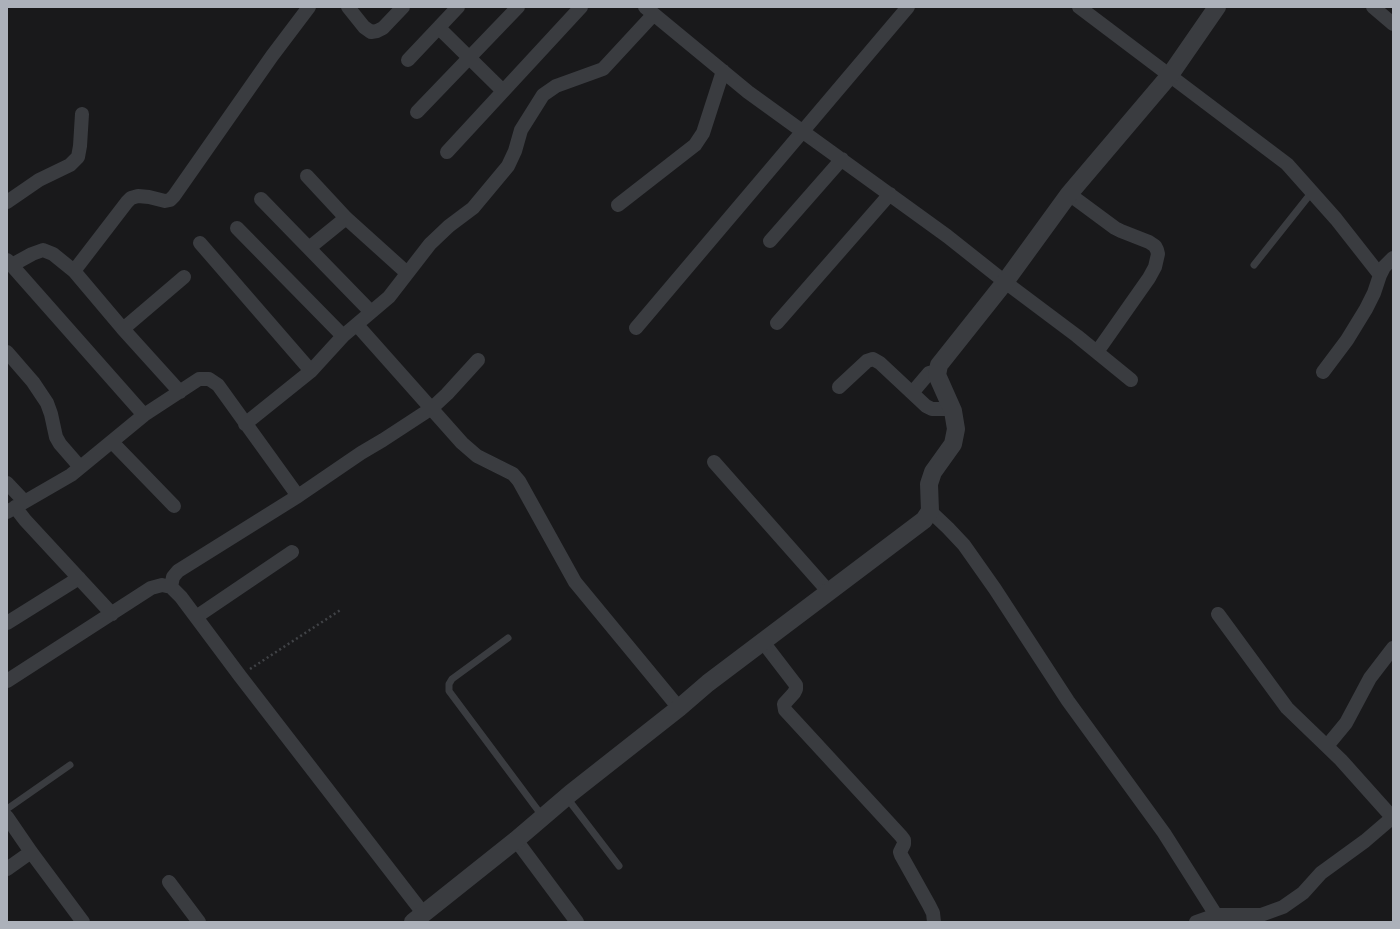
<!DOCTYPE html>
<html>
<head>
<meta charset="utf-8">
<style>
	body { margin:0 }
	#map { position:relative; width:1400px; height:929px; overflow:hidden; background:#19191b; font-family:Arial,sans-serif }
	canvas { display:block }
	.frame { position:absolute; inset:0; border:8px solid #acb1ba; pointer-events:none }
</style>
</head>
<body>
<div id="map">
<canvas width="1400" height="929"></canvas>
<div class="frame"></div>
</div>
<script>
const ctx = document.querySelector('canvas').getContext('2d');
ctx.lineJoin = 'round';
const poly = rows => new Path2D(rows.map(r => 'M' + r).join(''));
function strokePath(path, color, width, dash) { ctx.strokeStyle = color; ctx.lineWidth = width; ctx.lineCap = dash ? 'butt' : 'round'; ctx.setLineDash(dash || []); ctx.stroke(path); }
strokePath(poly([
	[250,669,342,609]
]), '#414347', 2.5, [2, 3]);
strokePath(poly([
	[1254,265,1312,192],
	[508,638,452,679,449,684,449,691,543,817],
	[567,798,619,866],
	[7,809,70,765]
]), '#3a3c40', 7);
strokePath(poly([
	[348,7,364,27,371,32,377,31,383,28,403,7],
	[645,7,748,92,947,236,1005,282,1077,336,1131,380],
	[1079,7,1287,164,1336,219,1380,275],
	[1373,7,1393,24],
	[439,28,503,91],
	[408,60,458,7],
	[417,112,518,7],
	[447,152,581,7],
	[307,176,346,218,407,273],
	[1069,194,1115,228,1121,231,1149,242,1155,246,1157,250,1158,254,1155,267,1149,278,1097,352],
	[261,199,371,312],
	[7,202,39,180,70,165,78,157,80,146,82,114],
	[618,205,695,145,703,133,723,71],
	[237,228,343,336],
	[770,241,842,159],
	[200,243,311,371],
	[309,248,346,218],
	[7,260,144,415],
	[12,265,32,254,43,250,53,254,74,271,123,329,180,392],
	[74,271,127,202,131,198,138,196,149,197,165,201,170,200,174,196,272,56,309,7],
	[777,323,890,194],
	[357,325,462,443,477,456,513,474,519,481,575,582,679,708],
	[636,328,908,7],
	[123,329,184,277],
	[7,352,33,382,47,403,51,414,56,437,60,444,80,467],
	[1323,372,1347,340,1366,309,1374,293,1380,275,1384,267,1393,258],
	[839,387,867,361,873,359,880,363,926,406,932,409,952,409],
	[912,393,929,373,933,372,937,375],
	[245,424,311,371,343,336,389,297,430,244,449,226,473,208,508,166,515,151,521,130,543,95,556,86,603,69,653,15],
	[112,442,174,506],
	[714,462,829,592],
	[7,483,24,501],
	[15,507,25,520,112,614],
	[930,511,948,528,964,545,995,589,1068,701,1164,833,1216,915],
	[7,512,71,475,144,415,199,379,209,379,218,385,298,496],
	[171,587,173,577,178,571,298,496,361,453,383,440,432,408,447,394,478,360],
	[1218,614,1287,708,1341,760,1392,817],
	[196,617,292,552],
	[7,623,79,578],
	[763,642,796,685,796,689,794,693,784,704,785,710,901,836,904,840,904,844,900,852,901,855,929,905,933,913,934,922],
	[7,681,151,588,162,585,171,587,181,597,240,676,423,913],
	[1327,746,1346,723,1370,678,1393,648],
	[7,817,31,852,83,922],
	[516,840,577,922],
	[7,869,31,852],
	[169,882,199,922],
	[1196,922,1216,915,1261,915,1283,907,1303,893,1321,873,1365,841,1393,817]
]), '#3a3c40', 14);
strokePath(poly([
	[413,922,516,840,571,793,679,708,708,683,924,520,930,511,929,484,933,472,953,444,956,429,953,411,937,375,939,365,1005,282,1069,194,1170,75,1217,7]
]), '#3a3c40', 18);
</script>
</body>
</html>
